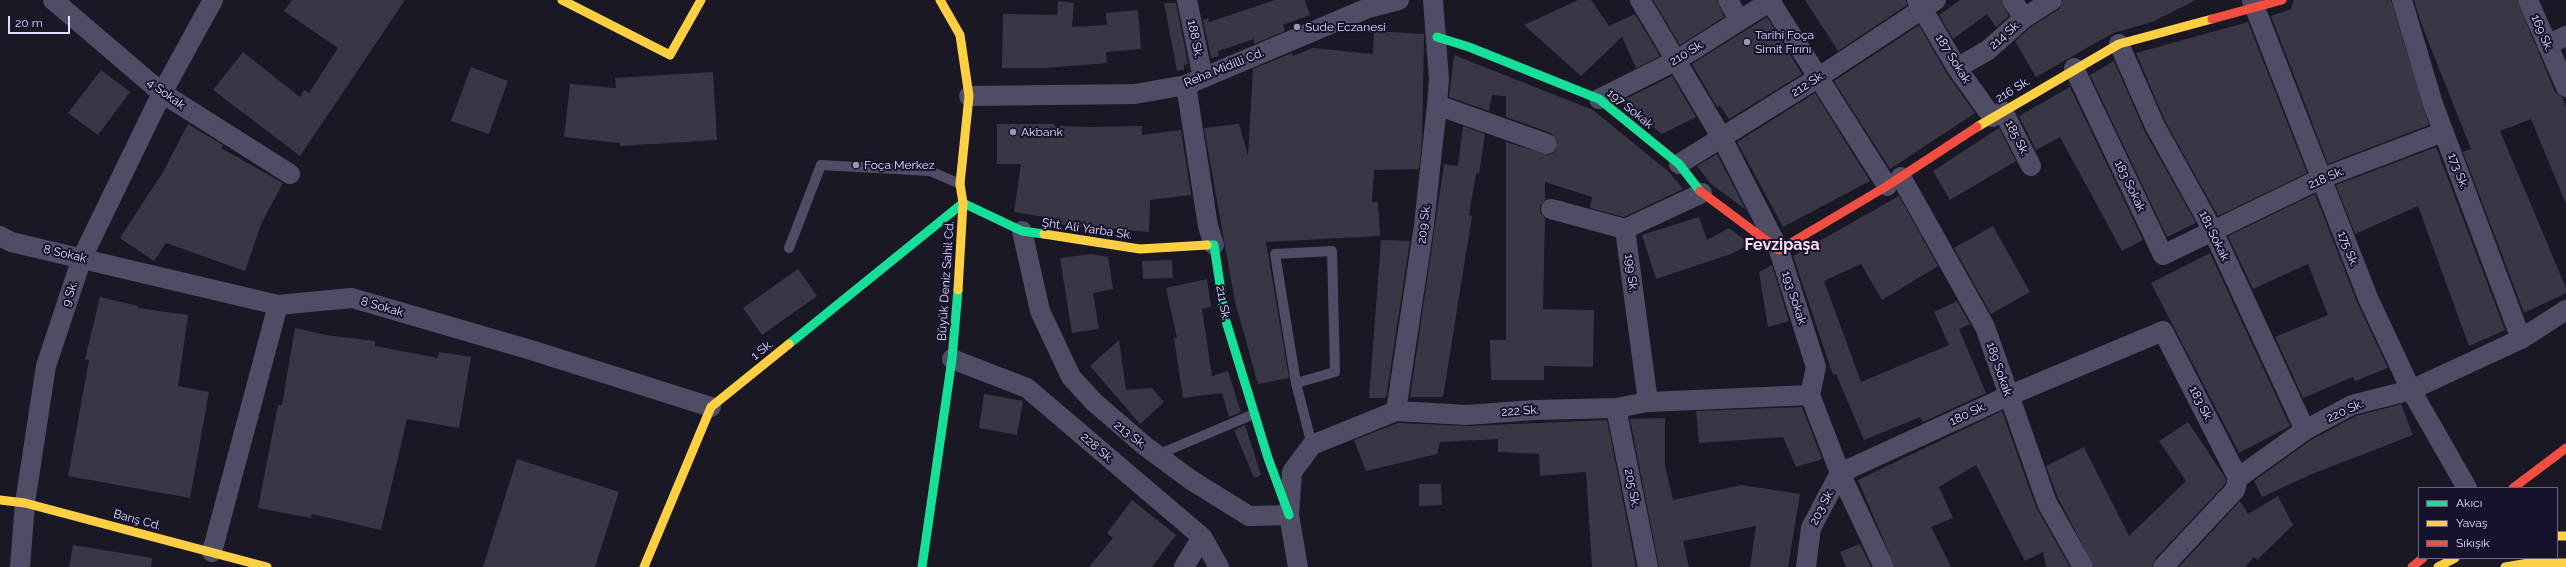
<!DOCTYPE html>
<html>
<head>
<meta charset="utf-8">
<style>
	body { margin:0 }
	#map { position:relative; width:2566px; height:567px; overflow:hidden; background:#1a1825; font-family:Raleway,sans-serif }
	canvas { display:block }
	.legend { position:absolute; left:2418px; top:487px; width:140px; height:72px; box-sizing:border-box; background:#17122b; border:1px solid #68637f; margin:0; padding:5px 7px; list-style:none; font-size:12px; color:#e1dcfe }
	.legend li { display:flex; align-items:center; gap:8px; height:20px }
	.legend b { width:20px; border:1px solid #68637f }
	.scale { position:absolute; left:8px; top:16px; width:62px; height:18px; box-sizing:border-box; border:2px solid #e1dcfe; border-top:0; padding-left:5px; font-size:12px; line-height:14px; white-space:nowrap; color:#e1dcfe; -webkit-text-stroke:3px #17122b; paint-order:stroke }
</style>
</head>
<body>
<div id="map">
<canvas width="2566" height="567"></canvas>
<ul class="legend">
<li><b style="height:5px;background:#16e098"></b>Akıcı</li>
<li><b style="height:5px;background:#ffcf43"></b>Yavaş</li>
<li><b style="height:5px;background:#f24e42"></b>Sıkışık</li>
</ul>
<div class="scale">20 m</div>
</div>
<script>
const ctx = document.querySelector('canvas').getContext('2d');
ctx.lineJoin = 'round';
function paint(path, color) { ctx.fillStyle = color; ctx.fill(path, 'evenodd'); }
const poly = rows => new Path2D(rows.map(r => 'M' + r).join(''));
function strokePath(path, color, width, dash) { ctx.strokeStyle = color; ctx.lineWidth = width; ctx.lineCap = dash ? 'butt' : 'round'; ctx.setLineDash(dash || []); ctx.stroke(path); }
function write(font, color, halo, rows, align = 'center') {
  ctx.font = font + ' Raleway,sans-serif'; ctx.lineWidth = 4; ctx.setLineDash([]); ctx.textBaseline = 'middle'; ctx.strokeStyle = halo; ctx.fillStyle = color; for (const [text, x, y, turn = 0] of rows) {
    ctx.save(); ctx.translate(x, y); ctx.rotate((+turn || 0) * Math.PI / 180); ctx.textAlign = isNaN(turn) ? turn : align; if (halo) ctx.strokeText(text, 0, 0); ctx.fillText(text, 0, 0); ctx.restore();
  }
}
paint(poly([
	[292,0,405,0,300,156,213,90,243,52,300,97,304,90,309,93,338,48,284,11],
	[1275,0,1305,0,1310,15,1283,25,1285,31,1254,44,1254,39,1218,51,1219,56,1211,58,1203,20,1208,18,1209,22],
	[1578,0,1591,0,1609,26,1635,14,1660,56,1636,68,1622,37,1581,76,1524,25],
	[1653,0,1717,0,1724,17,1680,45],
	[1805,0,1906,0,1907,5,1838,51],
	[1960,0,2001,0,2009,16,1996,27,1987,14,1953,39,1939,15],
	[2063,0,2196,0,2152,22,2113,33,2036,77,2015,41,2031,27,2059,9],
	[2294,0,2391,0,2429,125,2328,164,2271,16,2291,9],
	[2414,0,2517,0,2555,92,2562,97,2566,107,2566,204,2531,119,2500,131,2566,288,2566,293,2524,313,2463,152,2471,149,2421,23],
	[1058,1,1074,3,1072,27,1107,25,1106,13,1138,10,1141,49,1106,52,1107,63,1045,68,1002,68,1003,14,1057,15],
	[1164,3,1176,3,1188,64,1184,65,1184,70,1177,71],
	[1767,17,1802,74,1729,119,1720,106,1717,107,1692,64],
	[2248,22,2307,173,2218,216,2165,121,2136,53],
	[1919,25,1947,74,1975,113,1890,169,1834,81],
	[1374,31,1424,34,1422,140,1419,169,1374,170,1372,202,1378,202,1380,236,1266,242,1289,378,1258,384,1235,302,1204,128,1239,124,1248,156,1253,69,1292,53,1293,56,1313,48,1373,54],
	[1454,55,1593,110,1670,173,1683,189,1624,217,1590,208,1592,197,1545,182,1545,200,1540,206,1540,212,1545,218,1543,309,1594,310,1593,367,1544,366,1544,380,1491,380,1490,340,1506,340,1506,142,1549,155,1555,152,1558,142,1551,133,1506,117,1506,96,1492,95,1489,111,1449,97],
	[2114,61,2145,132,2196,223,2167,237,2090,75],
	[471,67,508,81,489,134,451,121],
	[101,70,130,92,98,135,68,113],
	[713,72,717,140,620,146,620,143,564,137,570,84,616,88,615,78],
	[1672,76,1696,117,1662,134,1621,101],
	[2070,87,2143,240,2122,251,2060,137,2036,150,2019,116],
	[1815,93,1870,181,1783,227,1737,142],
	[188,124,223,145,221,148,283,183,262,222,245,271,166,243,154,261,120,238,163,172],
	[997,124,1054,124,1054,126,1092,127,1142,126,1142,135,1181,130,1191,195,1150,200,1149,232,1073,226,1058,224,1058,219,1014,212,1021,164,997,164],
	[1463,126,1485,134,1479,174,1476,173,1469,215,1472,216,1443,397,1410,397,1444,164,1458,166],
	[1999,128,2016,161,1950,200,1933,171],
	[2436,147,2505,330,2469,346,2418,206,2355,234,2336,185],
	[1717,154,1746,210,1711,184,1697,166],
	[2315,194,2357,302,2388,368,2355,381,2353,377,2303,398,2275,337,2328,315,2308,264,2253,289,2228,236],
	[1899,196,1938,266,1882,300,1861,264,1824,281,1861,382,1949,345,1934,312,1957,301,1970,324,1959,329,1986,393,1923,422,1920,417,1864,440,1836,374,1833,375,1793,256],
	[1699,217,1707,240,1729,228,1750,244,1731,254,1656,279,1642,235],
	[1993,226,2030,292,1991,314,1954,248],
	[1381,240,1410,241,1386,398,1369,398],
	[2210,253,2290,426,2239,453,2151,283],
	[1091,254,1108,257,1113,289,1093,293,1099,329,1072,333,1060,258],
	[1172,260,1173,278,1143,279,1142,261],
	[1772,265,1789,321,1768,327,1759,272],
	[798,269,817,296,762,335,743,308],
	[1207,279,1211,307,1202,309,1212,376,1228,371,1241,412,1229,417,1222,393,1183,398,1174,338,1177,338,1166,288],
	[100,297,138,306,138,308,188,315,178,386,209,392,190,498,68,476,89,360,85,359],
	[295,328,326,335,375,341,375,346,438,358,439,352,471,357,459,428,407,419,381,530,312,514,311,518,258,508,278,405,282,405],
	[1119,340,1126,390,1152,388,1164,402,1140,424,1090,366],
	[984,394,1023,401,1017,435,979,428],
	[2401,404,2413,435,2312,474,2262,497,2254,481,2311,440,2356,416],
	[1802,407,1822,459,1796,467,1783,437,1699,443,1696,411],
	[2002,411,2036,507,2070,567,2046,567,2043,552,2025,561,1976,465,1939,487,1953,518,1931,527,1951,567,1895,567,1858,480],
	[1665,418,1665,466,1673,500,1741,485,1800,494,1788,567,1750,567,1756,526,1683,541,1689,567,1659,567,1630,419],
	[1607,420,1636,567,1592,567,1586,472,1540,476,1539,454,1498,452,1498,439,1440,442,1437,454,1366,471,1354,440,1398,423,1468,426],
	[2188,422,2226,479,2225,484,2155,559,2152,567,2094,567,2058,498,2046,466,2084,447,2129,536,2186,481,2159,441],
	[1245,425,1261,475,1254,478,1234,430],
	[517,459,619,492,595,567,483,567],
	[1419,484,1441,484,1442,505,1419,506],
	[2278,496,2293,525,2257,560,2254,557,2245,567,2179,567,2240,501,2248,514],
	[1132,500,1176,535,1152,567,1089,567,1113,538,1107,533],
	[1860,544,1871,567,1846,567,1840,552],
	[73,545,152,558,151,567,69,567]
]), '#393646');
strokePath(poly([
	[789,248,821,165,930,171,960,184],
	[1296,383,1335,372,1332,251,1275,254,1296,383,1312,445],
	[1157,455,1254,414]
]), '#4f4d65', 10);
strokePath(poly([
	[53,0,162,93,290,174],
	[1187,0,1203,78],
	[1640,0,1722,138,1779,250,1816,367,1810,395,1840,473,1884,567],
	[1728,0,1739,20],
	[1917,0,1957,68,1992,117],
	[2012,0,2024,18],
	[2252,0,2368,298,2411,390,2467,488],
	[2402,0,2433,104,2521,339],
	[2528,0,2566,87],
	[1770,1,1887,186],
	[2119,44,2155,126,2212,229,2305,430],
	[2547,45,2566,36],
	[1957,68,1988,50,2024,18,2052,0],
	[2074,68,2163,255,2320,179,2443,132],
	[1186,85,1208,226,1214,245],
	[969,96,1135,94,1186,85,1368,8,1399,0],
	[1599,99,1677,60,1772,0],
	[1437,105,1547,144],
	[2003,111,2031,166],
	[1679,164,1819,77,1936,0],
	[1901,177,1985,327,2047,503,2083,567],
	[1551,209,1625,229],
	[1022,231,1040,311,1071,377,1094,402,1145,446,1191,480,1249,516,1289,515],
	[0,236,11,242,278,305,352,298,531,350,711,407],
	[952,359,1027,388,1202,537,1184,567],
	[1648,402,1625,229,1702,193],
	[1616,408,1648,567],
	[1396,411,1424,225,1437,105,1439,79,1433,0],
	[1202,537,1219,567],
	[212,552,278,305],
	[20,567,25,503,46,366,82,258,162,93,213,0],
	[1298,567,1289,515,1292,472,1312,445,1396,411,1467,415,1534,410,1616,408,1648,402,1810,395],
	[1806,567,1811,528,1840,473,2008,396,2163,331,2238,478],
	[2163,567,2235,490,2238,478,2305,430,2352,405,2411,390,2454,370,2521,339,2566,310]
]), '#4f4d65', 20);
strokePath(poly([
	[1437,37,1469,47,1599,99,1679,164,1700,191],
	[1207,245,1214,245,1225,318,1268,458,1289,515],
	[789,344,963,203,1022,231,1044,234],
	[922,567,952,359,958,290]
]), '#16e098', 9);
strokePath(poly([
	[562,0,670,55,701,0],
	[940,0,960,35,969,96,960,184,963,203,958,290],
	[1977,127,2119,44,2212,19],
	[1044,234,1140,249,1207,245],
	[0,500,25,503,267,567],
	[2557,536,2566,536],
	[644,567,711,407,789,344],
	[2438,567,2455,558],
	[2505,567,2529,563,2566,563]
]), '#ffcf43', 9);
strokePath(poly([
	[2212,19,2282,0],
	[1700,191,1779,250,1887,186,1977,127],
	[2513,488,2566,448],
	[2412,567,2423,558]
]), '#f24e42', 9);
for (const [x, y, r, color] of [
	[1297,27,4,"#9b97b2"],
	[1747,42,4,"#9b97b2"],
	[1013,132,4,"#9b97b2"],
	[856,165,4,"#9b97b2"]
]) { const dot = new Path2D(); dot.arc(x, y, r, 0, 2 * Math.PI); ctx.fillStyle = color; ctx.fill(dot); strokePath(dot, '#17122b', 1.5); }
write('12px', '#e1dcfe', '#17122b', [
	["Sude Eczanesi",1305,27],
	["Tarihi Foça",1755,35],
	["Simit Fırını",1755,49],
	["Akbank",1021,132],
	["Foça Merkez",864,165]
], 'left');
write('12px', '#e1dcfe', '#17122b', [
	["169 Sk.",2542,33,67],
	["214 Sk.",2005,35,-41],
	["188 Sk.",1195,39,79],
	["210 Sk.",1687,53,-31],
	["187 Sokak",1953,59,58],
	["Reha Midilli Cd.",1224,68,-22],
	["212 Sk.",1808,84,-33],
	["216 Sk.",2013,90,-31],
	["4 Sokak",166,94,36],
	["197 Sokak",1630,109,39],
	["185 Sk.",2017,138,63],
	["173 Sk.",2458,171,69],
	["218 Sk.",2326,178,-23],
	["183 Sokak",2130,186,64],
	["209 Sk.",1424,224,-83],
	["Şht. Ali Yarba Sk.",1087,229,8],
	["181 Sokak",2214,236,64],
	["175 Sk.",2348,249,68],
	["8 Sokak",65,254,13],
	["199 Sk.",1631,273,83],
	["Büyük Deniz Sahil Cd.",946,281,-86],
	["9 Sk.",70,294,-72],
	["193 Sokak",1794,298,72],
	["211 Sk.",1223,303,80],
	["8 Sokak",382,307,16],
	["1 Sk.",762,350,-39],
	["189 Sokak",1999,369,71],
	["183 Sk.",2201,404,63],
	["222 Sk.",1520,411,-4],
	["220 Sk.",2345,411,-24],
	["180 Sk.",1968,414,-25],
	["213 Sk.",1130,435,38],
	["228 Sk.",1097,448,41],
	["205 Sk.",1632,488,79],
	["203 Sk.",1822,507,-63],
	["Barış Cd.",137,520,15]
]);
write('bold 16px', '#fedef1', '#17122b', [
	["Fevzipaşa",1782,245]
]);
</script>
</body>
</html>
